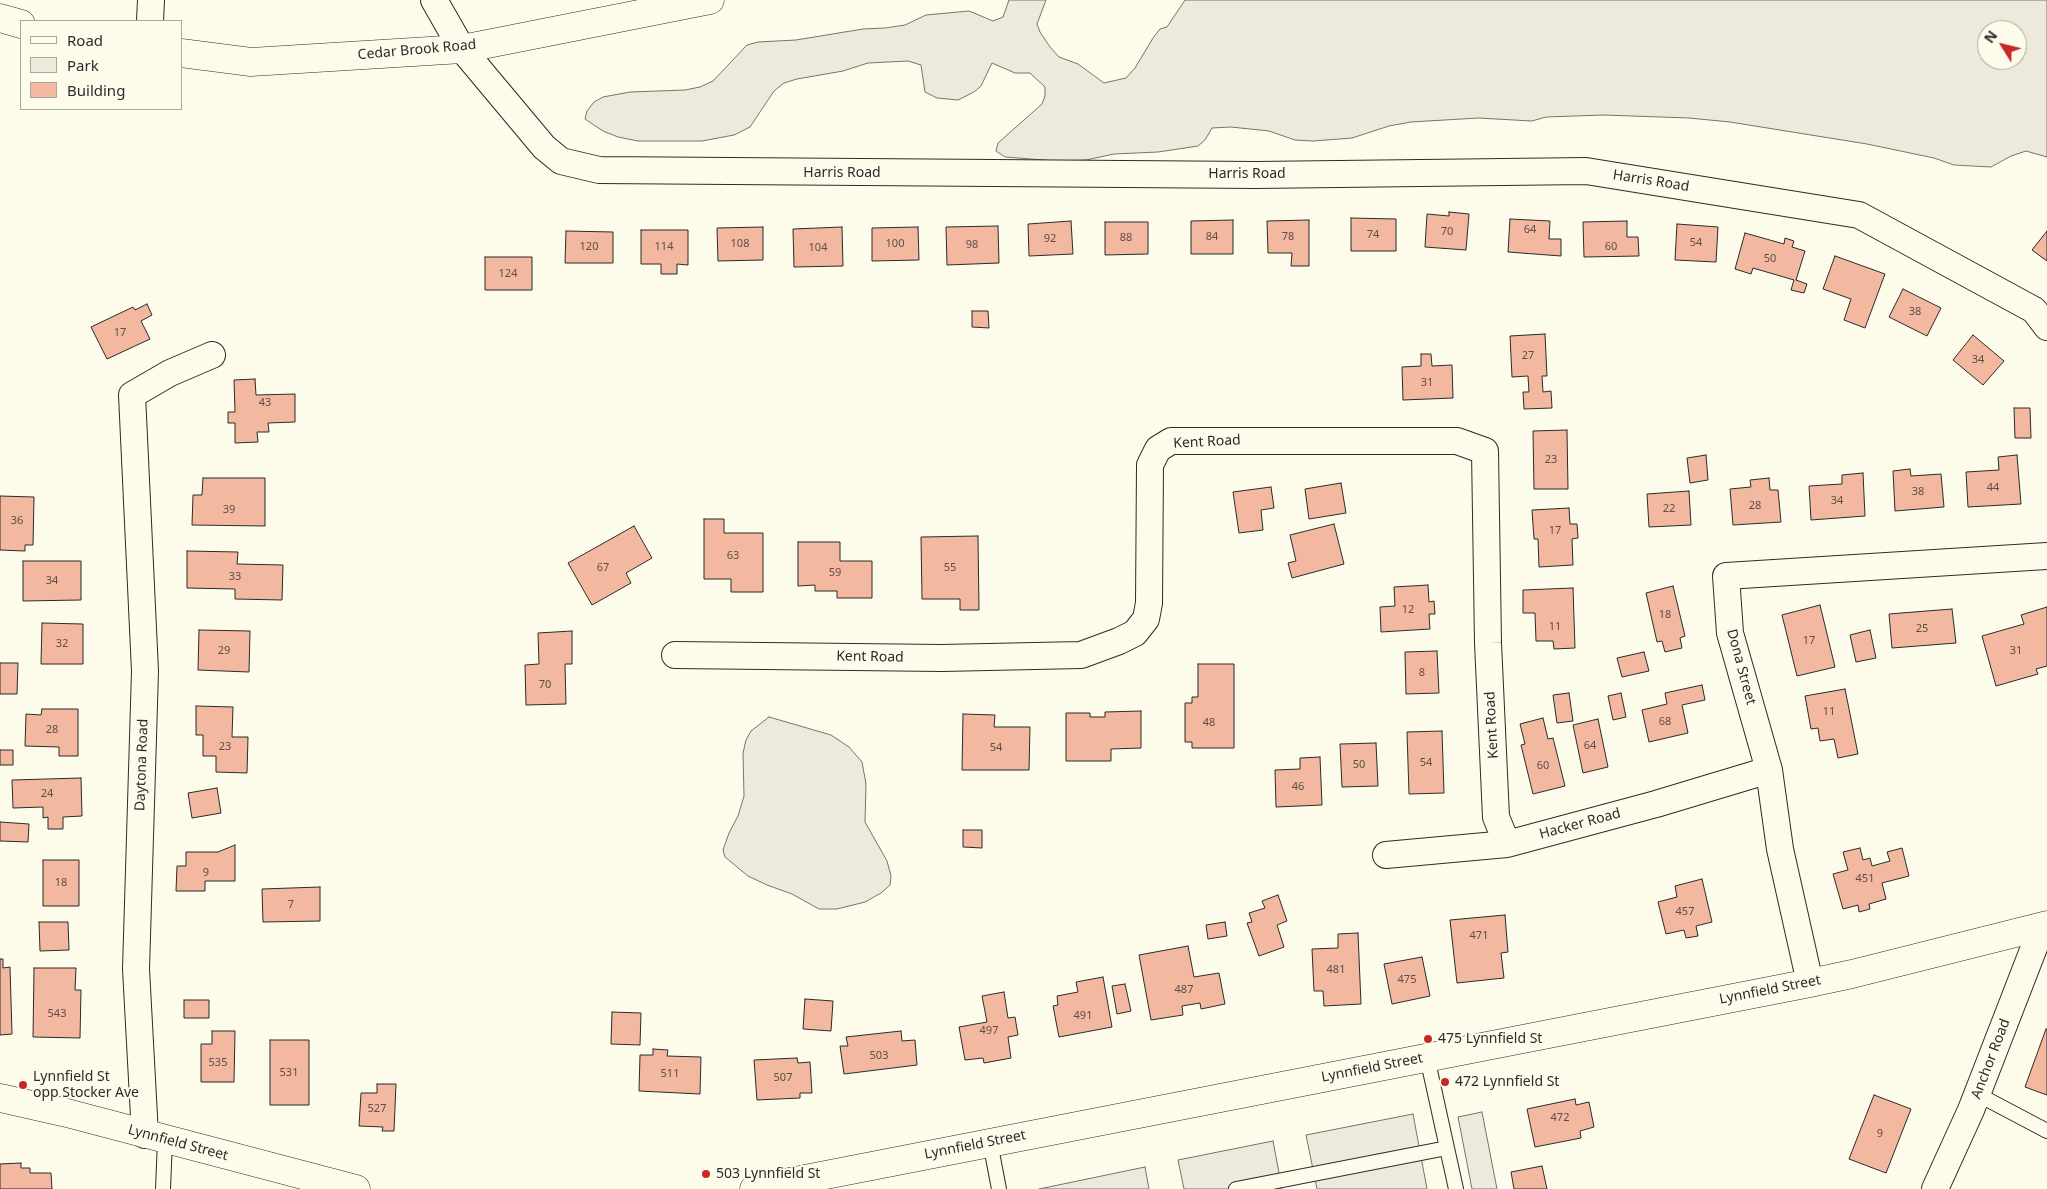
<!DOCTYPE html>
<html>
<head>
<meta charset="utf-8">
<style>
	body { margin:0 }
	#map { position:relative; width:2047px; height:1189px; overflow:hidden; background:#fdfbea; font-family:"Noto Sans",sans-serif }
	canvas { display:block }
	.legend { position:absolute; left:20px; top:20px; width:162px; height:90px; box-sizing:border-box; background:#fdfbea; border:1px solid #a9a89e; margin:0; padding:6px 9px; list-style:none; font-size:15px; color:#2b2b2b }
	.legend li { display:flex; align-items:center; gap:10px; height:25px }
	.legend b { width:25px; border:1px solid #a9a89e }
	.north { position:absolute; left:1977px; top:20px; width:50px; height:50px; box-sizing:border-box; background:#fdfbea; border:1px solid #a9a89e; border-radius:50%; rotate:306deg; font-size:14px; font-weight:700; line-height:20px; text-align:center; color:#2b2b2b }
	.north::after { content:''; display:block; margin:auto; width:18px; height:22px; background:#c62828; clip-path:polygon(50% 0,100% 100%,50% 72%,0 100%) }
</style>
</head>
<body>
<div id="map">
<canvas width="2047" height="1189"></canvas>
<ul class="legend">
<li><b style="height:6px;background:#fdfbea"></b>Road</li>
<li><b style="height:14px;background:#ecebdb"></b>Park</li>
<li><b style="height:14px;background:#f2b8a0"></b>Building</li>
</ul>
<div class="north">N</div>
</div>
<script>
const ctx = document.querySelector('canvas').getContext('2d');
ctx.lineJoin = 'round';
function paint(path, color) { ctx.fillStyle = color; ctx.fill(path, 'evenodd'); }
const poly = rows => new Path2D(rows.map(r => 'M' + r).join(''));
function strokePath(path, color, width, dash) { ctx.strokeStyle = color; ctx.lineWidth = width; ctx.lineCap = dash ? 'butt' : 'round'; ctx.setLineDash(dash || []); ctx.stroke(path); }
function write(font, color, halo, rows, align = 'center') {
  ctx.font = font + ' "Noto Sans",sans-serif'; ctx.lineWidth = 4; ctx.setLineDash([]); ctx.textBaseline = 'middle'; ctx.strokeStyle = halo; ctx.fillStyle = color; for (const [text, x, y, turn = 0] of rows) {
    ctx.save(); ctx.translate(x, y); ctx.rotate((+turn || 0) * Math.PI / 180); ctx.textAlign = isNaN(turn) ? turn : align; if (halo) ctx.strokeText(text, 0, 0); ctx.fillText(text, 0, 0); ctx.restore();
  }
}
const green = poly([
	[1009,0,1046,0,1037,24,1040,32,1050,47,1059,57,1078,64,1104,83,1126,78,1135,68,1153,38,1160,29,1167,27,1185,0,2047,0,2047,157,2026,151,2011,156,1991,167,1954,165,1934,158,1867,144,1730,122,1689,118,1603,115,1546,117,1532,121,1478,118,1411,122,1389,126,1352,138,1313,141,1295,140,1269,131,1231,127,1212,128,1205,140,1198,146,1158,152,1114,154,1086,160,1056,161,1005,157,996,151,998,143,1042,104,1045,96,1045,87,1030,73,1015,73,992,63,981,86,974,92,958,100,937,98,925,92,921,65,908,61,868,63,843,71,797,79,784,83,774,91,750,127,734,135,702,141,638,141,618,137,603,131,585,119,587,111,594,102,603,97,630,92,685,90,700,87,713,81,747,45,758,42,796,40,863,29,885,28,905,25,926,15,969,11,993,21,1003,17,1009,0],
	[1987,30,2017,30,2017,60,1987,60,1987,30],
	[769,717,831,735,849,747,862,762,866,784,865,822,887,861,891,876,890,885,881,893,865,902,837,909,819,909,792,894,767,885,748,876,725,857,723,850,729,833,738,816,744,796,743,753,746,740,751,731,769,717]
]);
paint(green, '#ecebdb');
strokePath(green, '#74746e', 1);
const parking = poly([
	[1482,1112,1497,1189,1472,1189,1458,1117,1482,1112],
	[1413,1114,1427,1189,1317,1189,1306,1135,1413,1114],
	[1273,1141,1282,1189,1184,1189,1178,1160,1273,1141],
	[1145,1167,1149,1189,1039,1189,1145,1167]
]);
paint(parking, '#eceadb');
strokePath(parking, '#74746e', 1);
const building = poly([
	[1449,212,1469,214,1466,250,1425,247,1427,214,1449,216,1449,212],
	[1351,218,1396,219,1396,251,1351,251,1351,218],
	[1510,219,1550,221,1549,239,1561,239,1561,256,1508,252,1510,219],
	[1233,220,1233,254,1191,254,1191,221,1233,220],
	[1309,220,1309,266,1291,266,1292,253,1268,253,1267,221,1309,220],
	[1071,221,1073,254,1029,256,1028,224,1071,221],
	[1627,221,1627,237,1638,237,1639,256,1584,257,1583,222,1627,221],
	[1105,222,1148,222,1148,254,1105,255,1105,222],
	[1677,224,1718,227,1716,262,1675,260,1677,224],
	[998,226,999,263,947,265,946,227,998,226],
	[763,227,763,260,718,261,717,228,763,227],
	[842,227,843,266,794,267,793,229,842,227],
	[918,227,919,260,872,261,872,228,918,227],
	[641,230,688,230,688,265,677,264,677,274,661,274,661,264,641,264,641,230],
	[566,231,613,232,613,263,565,263,566,231],
	[2047,231,2047,261,2032,250,2047,231],
	[1745,233,1784,244,1785,238,1794,241,1792,247,1805,251,1796,280,1807,284,1804,293,1791,290,1794,280,1753,268,1751,274,1735,269,1745,233],
	[1835,256,1885,274,1865,328,1844,320,1851,299,1823,289,1835,256],
	[485,257,532,257,532,290,485,290,485,257],
	[1903,289,1941,308,1927,336,1889,317,1903,289],
	[147,304,152,315,141,321,150,339,107,359,91,327,133,307,135,310,147,304],
	[972,311,988,311,989,328,972,327,972,311],
	[1545,334,1547,376,1542,376,1543,392,1551,391,1552,408,1524,409,1523,392,1529,392,1528,376,1512,377,1510,336,1545,334],
	[1973,335,2004,361,1983,385,1953,360,1973,335],
	[1421,354,1431,354,1432,366,1452,365,1453,398,1403,400,1402,367,1421,366,1421,354],
	[255,379,256,395,295,394,295,422,268,423,269,432,257,432,258,442,235,443,235,423,228,423,228,412,235,412,234,380,255,379],
	[2014,408,2030,408,2031,438,2015,438,2014,408],
	[1567,430,1568,489,1534,489,1533,431,1567,430],
	[1706,455,1708,480,1690,483,1687,458,1706,455],
	[2017,455,2021,504,1968,507,1966,472,1999,470,1998,457,2017,455],
	[1910,469,1911,476,1941,474,1944,507,1895,511,1893,471,1910,469],
	[1863,473,1865,516,1811,520,1809,486,1842,484,1842,475,1863,473],
	[203,478,265,478,265,526,192,525,193,495,202,495,203,478],
	[1769,478,1770,490,1778,490,1781,522,1733,525,1730,489,1751,487,1750,480,1769,478],
	[1341,483,1346,513,1309,519,1305,489,1341,483],
	[1271,487,1274,508,1261,510,1263,530,1239,533,1233,492,1271,487],
	[1689,491,1691,525,1649,527,1647,494,1689,491],
	[0,496,34,497,33,545,25,545,25,551,0,550,0,496],
	[1569,508,1570,524,1577,524,1578,538,1572,539,1573,565,1539,567,1538,539,1534,539,1532,510,1569,508],
	[704,519,724,519,724,533,763,533,763,592,731,592,731,579,704,579,704,519],
	[1334,524,1344,564,1292,578,1288,563,1296,561,1290,535,1334,524],
	[634,526,652,558,626,573,631,583,592,605,568,563,634,526],
	[978,536,979,610,960,610,960,599,922,599,921,537,978,536],
	[798,542,840,542,840,561,872,561,872,598,837,598,837,591,815,591,815,585,798,586,798,542],
	[187,551,238,552,237,564,283,565,282,600,235,599,235,589,187,588,187,551],
	[23,561,81,561,81,600,23,601,23,561],
	[1428,585,1429,602,1434,601,1435,614,1429,614,1430,629,1381,632,1380,607,1395,606,1394,587,1428,585],
	[1673,586,1685,636,1680,638,1682,648,1665,652,1662,641,1657,642,1646,593,1673,586],
	[1573,588,1575,648,1554,649,1553,641,1536,641,1535,613,1523,613,1523,590,1573,588],
	[1820,605,1835,667,1797,676,1782,615,1820,605],
	[2047,607,2047,666,2036,669,2038,674,1996,686,1982,636,2024,624,2021,615,2047,607],
	[1952,609,1956,643,1892,648,1889,614,1952,609],
	[42,623,83,624,83,664,41,664,42,623],
	[199,630,250,631,249,672,198,670,199,630],
	[1870,630,1876,658,1856,662,1850,635,1870,630],
	[572,631,572,664,565,664,566,704,526,705,525,665,539,664,538,633,572,631],
	[1437,651,1439,693,1406,694,1405,652,1437,651],
	[1644,652,1649,671,1622,677,1617,658,1644,652],
	[0,663,18,663,17,694,0,694,0,663],
	[1198,664,1234,664,1234,748,1192,748,1192,742,1185,742,1185,703,1192,703,1192,697,1198,697,1198,664],
	[1702,685,1705,700,1682,705,1688,733,1649,742,1642,710,1667,704,1665,693,1702,685],
	[1845,689,1858,754,1838,758,1834,739,1820,741,1818,728,1811,729,1805,696,1845,689],
	[1569,693,1573,721,1557,723,1553,695,1569,693],
	[1621,693,1626,717,1613,720,1608,696,1621,693],
	[196,706,233,707,232,737,248,737,247,773,216,772,216,756,203,756,203,735,196,735,196,706],
	[42,709,78,709,78,756,59,756,59,747,25,746,26,714,41,715,42,709],
	[1141,711,1141,748,1111,749,1111,761,1066,761,1066,713,1090,713,1090,717,1105,717,1105,712,1141,711],
	[963,714,995,715,994,727,1030,727,1029,770,962,770,963,714],
	[1543,718,1548,739,1553,738,1565,786,1533,794,1521,745,1525,744,1520,724,1543,718],
	[1598,719,1608,767,1583,773,1573,725,1598,719],
	[1442,731,1444,793,1409,794,1407,732,1442,731],
	[1376,743,1378,786,1342,787,1340,744,1376,743],
	[0,750,13,750,13,765,0,765,0,750],
	[1320,757,1322,805,1276,807,1275,770,1300,769,1300,758,1320,757],
	[81,778,82,816,63,817,63,829,48,829,48,817,43,818,43,807,13,808,12,780,81,778],
	[217,788,221,813,192,818,188,793,217,788],
	[0,822,29,824,28,842,0,841,0,822],
	[963,830,982,830,982,848,963,847,963,830],
	[235,845,235,881,205,881,205,891,176,891,177,866,186,866,186,852,218,852,235,845],
	[1860,848,1863,860,1870,858,1872,866,1890,861,1887,852,1902,848,1909,876,1882,883,1886,899,1869,904,1870,909,1859,912,1858,905,1843,909,1833,874,1848,870,1843,852,1860,848],
	[43,860,79,860,79,906,43,906,43,860],
	[1702,879,1712,922,1696,926,1698,936,1686,938,1684,930,1666,934,1658,902,1677,897,1675,886,1702,879],
	[320,887,320,921,263,922,262,889,320,887],
	[1278,895,1287,921,1277,925,1284,947,1259,956,1247,923,1252,922,1249,913,1265,908,1262,901,1278,895],
	[1505,915,1508,952,1501,953,1504,978,1457,983,1450,920,1505,915],
	[39,922,68,922,69,950,40,951,39,922],
	[1225,922,1227,936,1208,939,1206,925,1225,922],
	[1358,933,1361,1004,1324,1006,1323,991,1314,991,1312,949,1338,948,1338,934,1358,933],
	[1188,946,1194,977,1219,973,1225,1004,1201,1009,1200,1003,1182,1006,1183,1015,1151,1020,1139,955,1188,946],
	[1422,957,1430,996,1392,1004,1384,964,1422,957],
	[0,959,3,959,3,968,10,967,12,1034,0,1035,0,959],
	[34,968,76,968,75,990,81,990,80,1038,33,1037,34,968],
	[1103,977,1112,1027,1059,1037,1053,1006,1058,1005,1057,996,1078,992,1076,982,1103,977],
	[1125,984,1131,1011,1117,1014,1112,986,1125,984],
	[1004,992,1008,1018,1015,1017,1018,1035,1008,1037,1011,1058,984,1063,983,1058,965,1060,959,1027,987,1022,982,996,1004,992],
	[805,999,833,1001,831,1031,803,1029,805,999],
	[184,1000,209,1000,209,1018,184,1018,184,1000],
	[612,1012,641,1013,640,1045,611,1044,612,1012],
	[2046,1029,2047,1029,2047,1095,2025,1087,2046,1029],
	[212,1031,235,1031,234,1082,201,1082,201,1044,212,1044,212,1031],
	[901,1031,902,1041,915,1040,917,1065,844,1074,840,1046,848,1046,846,1037,901,1031],
	[270,1040,309,1040,309,1105,270,1105,270,1040],
	[653,1049,668,1050,667,1056,701,1057,700,1094,639,1091,640,1055,653,1055,653,1049],
	[797,1058,798,1063,810,1062,812,1093,800,1093,800,1098,757,1100,754,1060,797,1058],
	[377,1084,396,1084,394,1131,382,1131,383,1127,359,1126,361,1093,377,1093,377,1084],
	[1874,1095,1911,1109,1886,1173,1849,1159,1874,1095],
	[1575,1099,1576,1105,1589,1102,1594,1127,1580,1131,1581,1138,1535,1147,1527,1109,1575,1099],
	[21,1163,21,1168,30,1168,30,1173,51,1173,52,1189,0,1189,0,1164,21,1163],
	[1542,1166,1547,1189,1514,1189,1511,1172,1542,1166]
]);
paint(building, '#f2b8a0');
strokePath(building, '#2b2b2b', 1);
const lane = poly([
	[1977,1094,2047,1131],
	[990,1142,999,1189],
	[1447,1148,1456,1189],
	[163,1189,165,1140],
	[1236,1189,1447,1148,1427,1057]
]);
const street = poly([
	[434,0,462,49,544,147,561,161,599,170,1256,175,1586,171,1859,215,2034,310,2047,327],
	[150,21,151,0],
	[675,655,942,658,1081,655,1119,641,1135,633,1146,619,1149,603,1150,465,1158,449,1171,441,1457,441,1485,451,1488,643,1496,817,1507,844],
	[1386,855,1507,844,1656,804,1769,770],
	[1810,983,1780,849,1769,770,1730,633,1726,576,2047,556],
	[145,1135,136,969,145,671,132,395,170,373,212,355],
	[1935,1189,1971,1110,2042,927]
]);
const secondary = poly([
	[0,18,21,24],
	[181,53,251,62,462,49,710,0]
]);
const primary = poly([
	[0,1098,67,1113,356,1189],
	[754,1189,1810,983,1852,974,2047,925]
]);
strokePath(lane, '#2b2b2b', 16);
strokePath(street, '#2b2b2b', 28);
strokePath(secondary, '#2b2b2b', 29);
strokePath(primary, '#2b2b2b', 29);
strokePath(lane, '#fdfbea', 14);
strokePath(street, '#fdfbea', 26);
strokePath(secondary, '#fdfbea', 28);
strokePath(primary, '#fdfbea', 28);
for (const [x, y, r, color] of [
	[1428,1039,5,"#c62828"],
	[1445,1082,5,"#c62828"],
	[23,1085,5,"#c62828"],
	[706,1174,5,"#c62828"]
]) { const dot = new Path2D(); dot.arc(x, y, r, 0, 2 * Math.PI); ctx.fillStyle = color; ctx.fill(dot); strokePath(dot, '#fdfbea', 2); }
write('11px', '#5d4e48', null, [
	["64",1530,230],
	["70",1447,232],
	["74",1373,235],
	["84",1212,237],
	["78",1288,237],
	["88",1126,238],
	["92",1050,239],
	["54",1696,243],
	["108",740,244],
	["100",895,244],
	["98",972,245],
	["120",589,247],
	["114",664,247],
	["60",1611,247],
	["104",818,248],
	["50",1770,259],
	["124",508,274],
	["38",1915,312],
	["17",120,333],
	["27",1528,356],
	["34",1978,360],
	["31",1427,383],
	["43",265,403],
	["23",1551,460],
	["44",1993,488],
	["38",1918,492],
	["34",1837,501],
	["28",1755,506],
	["22",1669,509],
	["39",229,510],
	["36",17,521],
	["17",1555,531],
	["63",733,556],
	["67",603,568],
	["55",950,568],
	["59",835,573],
	["33",235,577],
	["34",52,581],
	["12",1408,610],
	["18",1665,615],
	["11",1555,627],
	["25",1922,629],
	["17",1809,641],
	["32",62,644],
	["29",224,651],
	["31",2016,651],
	["8",1422,673],
	["70",545,685],
	["11",1829,712],
	["68",1665,722],
	["48",1209,723],
	["28",52,730],
	["64",1590,746],
	["23",225,747],
	["54",996,748],
	["54",1426,763],
	["50",1359,765],
	["60",1543,766],
	["46",1298,787],
	["24",47,794],
	["9",206,873],
	["451",1865,879],
	["18",61,883],
	["7",291,905],
	["457",1685,912],
	["471",1479,936],
	["481",1336,970],
	["475",1407,980],
	["487",1184,990],
	["543",57,1014],
	["491",1083,1016],
	["497",989,1031],
	["503",879,1056],
	["535",218,1063],
	["531",289,1073],
	["511",670,1074],
	["507",783,1078],
	["527",377,1109],
	["472",1560,1118],
	["9",1880,1134]
]);
write('14px', '#2b2b2b', '#fdfbea', [
	["Cedar Brook Road",417,50,-5],
	["Harris Road",842,173],
	["Harris Road",1247,174],
	["Harris Road",1651,181,9],
	["Kent Road",1207,442,-3],
	["Kent Road",870,657,1],
	["Dona Street",1741,667,75],
	["Kent Road",1492,725,-93],
	["Daytona Road",142,765,-88],
	["Hacker Road",1580,824,-15],
	["Lynnfield Street",1770,990,-11],
	["Anchor Road",1991,1059,-69],
	["Lynnfield Street",1372,1068,-11],
	["Lynnfield Street",178,1143,15],
	["Lynnfield Street",975,1145,-11]
]);
write('14px', '#2b2b2b', '#fdfbea', [
	["475 Lynnfield St",1438,1039],
	["Lynnfield St",33,1077],
	["opp Stocker Ave",33,1093],
	["472 Lynnfield St",1455,1082],
	["503 Lynnfield St",716,1174]
], 'left');
</script>
</body>
</html>
